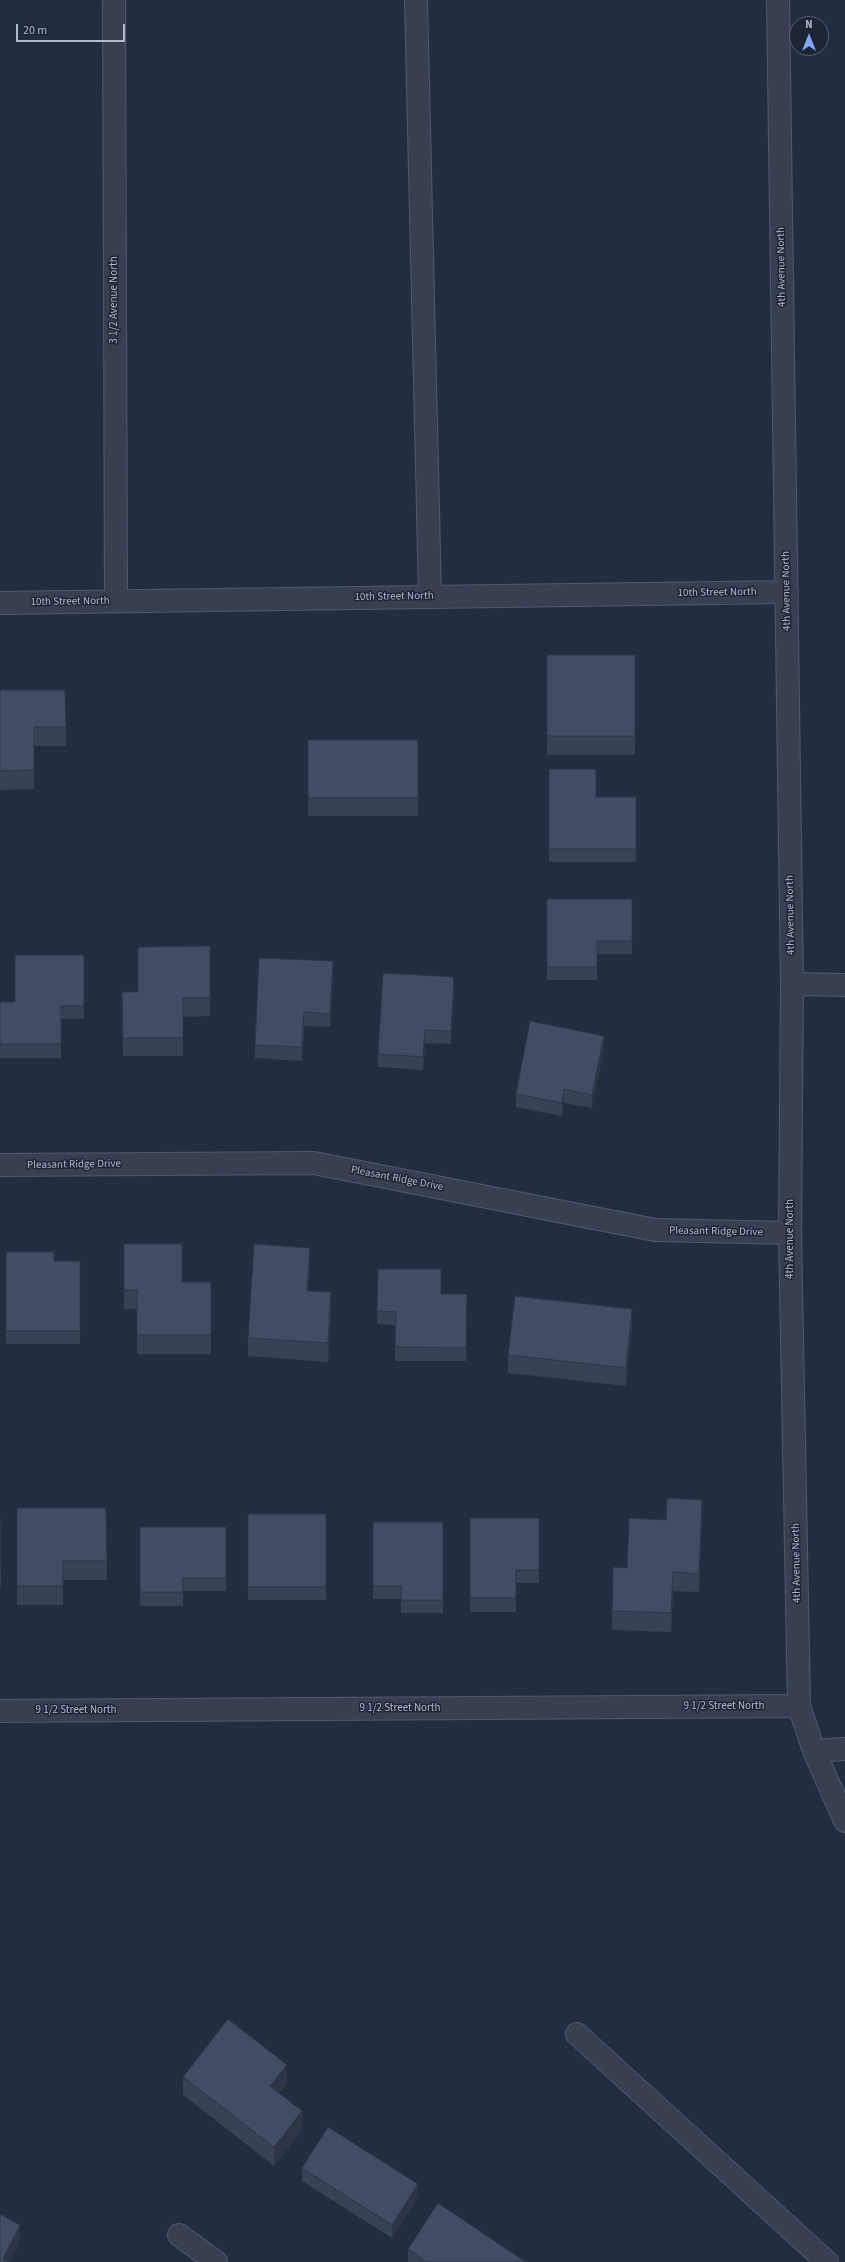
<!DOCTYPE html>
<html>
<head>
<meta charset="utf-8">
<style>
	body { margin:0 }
	#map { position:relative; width:845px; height:2262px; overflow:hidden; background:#232d41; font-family:"Source Sans 3",sans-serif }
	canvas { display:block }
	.north { position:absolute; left:789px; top:16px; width:40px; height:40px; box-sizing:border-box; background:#1c2436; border:1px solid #596072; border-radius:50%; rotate:0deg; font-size:11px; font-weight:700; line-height:16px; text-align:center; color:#b4bacb }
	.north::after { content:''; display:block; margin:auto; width:14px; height:18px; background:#85a7ff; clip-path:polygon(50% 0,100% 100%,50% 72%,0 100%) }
	.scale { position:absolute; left:16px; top:24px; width:109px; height:18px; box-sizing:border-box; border:2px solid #b4bacb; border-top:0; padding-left:5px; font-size:12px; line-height:14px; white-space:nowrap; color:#b4bacb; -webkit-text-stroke:3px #1c2436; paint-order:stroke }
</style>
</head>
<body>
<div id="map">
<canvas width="845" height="2262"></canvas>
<div class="north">N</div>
<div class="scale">20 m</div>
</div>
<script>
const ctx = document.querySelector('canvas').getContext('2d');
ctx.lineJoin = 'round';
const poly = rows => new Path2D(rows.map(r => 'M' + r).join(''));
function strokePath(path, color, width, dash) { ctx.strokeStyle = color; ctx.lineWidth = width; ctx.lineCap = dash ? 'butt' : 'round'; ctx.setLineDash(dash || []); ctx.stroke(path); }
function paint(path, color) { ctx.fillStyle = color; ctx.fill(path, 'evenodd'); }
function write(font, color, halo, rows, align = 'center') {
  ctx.font = font + ' "Source Sans 3",sans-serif'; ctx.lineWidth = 3; ctx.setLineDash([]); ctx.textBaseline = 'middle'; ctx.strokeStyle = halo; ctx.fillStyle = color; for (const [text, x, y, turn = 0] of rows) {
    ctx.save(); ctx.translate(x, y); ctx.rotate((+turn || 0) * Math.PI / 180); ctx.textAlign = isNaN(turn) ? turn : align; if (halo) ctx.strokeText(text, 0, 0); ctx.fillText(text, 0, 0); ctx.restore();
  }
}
const minor = poly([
	[114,0,116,601],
	[416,0,430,596],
	[778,0,792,984,790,1233,799,1706,814,1751,845,1821],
	[0,603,787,592],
	[792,984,845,985],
	[0,1165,314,1163,655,1230,790,1233],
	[0,1711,799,1706],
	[814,1751,845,1749],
	[577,2034,827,2262],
	[179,2235,216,2262]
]);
strokePath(minor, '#525a6b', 24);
strokePath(minor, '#373f51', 22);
paint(poly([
	[547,655,635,655,635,755,547,755],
	[0,690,65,690,66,746,34,746,34,789,0,790],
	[308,740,418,740,418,816,308,816],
	[549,769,596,797,636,797,636,862,549,862],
	[547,899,632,899,632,954,597,954,597,980,547,980],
	[210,946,210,1016,183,1017,183,1056,123,1056,122,992,138,992],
	[84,955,84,1019,61,1019,61,1058,0,1058,0,1002,15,1002],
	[333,975,330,1027,304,1026,302,1061,255,1058,255,1045],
	[454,990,451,1044,425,1043,423,1070,378,1067,378,1054],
	[604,1049,592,1108,564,1103,562,1116,516,1107,516,1094],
	[124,1244,182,1282,211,1282,211,1354,137,1354,137,1309,124,1309],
	[6,1252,54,1261,80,1261,80,1344,6,1344],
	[310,1267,308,1291,331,1311,328,1362,248,1356,248,1338],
	[378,1269,441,1294,467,1294,466,1361,395,1361,395,1325,377,1324],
	[632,1327,626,1386,508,1373,508,1355],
	[17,1508,106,1508,107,1580,63,1580,63,1605,17,1605],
	[248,1514,326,1514,326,1600,248,1600],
	[470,1518,539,1518,539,1583,516,1583,516,1612,470,1612],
	[702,1518,699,1592,673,1591,671,1632,612,1630,612,1611,627,1568,666,1520],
	[0,1519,1,1569,1,1587,0,1587],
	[373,1522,443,1522,443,1613,401,1613,401,1599,373,1599],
	[140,1527,226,1527,226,1591,183,1591,183,1606,140,1606],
	[183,2077,287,2083,279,2093,302,2130,274,2166,183,2095],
	[302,2168,418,2197,392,2238,302,2181],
	[408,2249,526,2262,408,2262]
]), '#394156');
paint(poly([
	[333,961,333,975,330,1027,330,1014],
	[454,977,454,990,451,1044,451,1031],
	[304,1012,304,1026,302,1061,302,1047],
	[425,1030,425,1043,423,1070,423,1057],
	[604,1036,604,1049,592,1108,592,1095],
	[564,1089,564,1103,562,1116,562,1103],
	[310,1248,310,1267,307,1309,307,1291],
	[331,1292,331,1311,328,1362,328,1343],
	[632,1309,632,1327,626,1386,626,1368],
	[702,1500,702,1518,699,1592,699,1574],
	[673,1572,673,1591,671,1632,671,1613],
	[287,2065,287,2083,270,2105,270,2086],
	[302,2111,302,2130,274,2166,274,2147],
	[418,2184,418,2197,392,2238,392,2225],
	[20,2225,20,2243,10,2262,3,2262,3,2259]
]), '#2e3546');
const building = poly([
	[547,655,635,655,635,736,547,736,547,655],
	[0,690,65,690,66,727,34,727,34,770,0,771,0,690],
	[308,740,418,740,418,798,308,798,308,740],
	[549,769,596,769,596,797,636,797,636,849,549,849,549,769],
	[547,899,632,899,632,941,597,941,597,967,547,967,547,899],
	[210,946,210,998,183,998,183,1038,123,1038,122,992,138,992,138,947,210,946],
	[15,955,84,955,84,1006,61,1006,61,1044,0,1044,0,1002,15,1002,15,955],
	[259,958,333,961,330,1014,304,1012,302,1047,255,1045,259,958],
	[383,973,454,977,451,1031,425,1030,423,1057,378,1054,383,973],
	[530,1021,604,1036,592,1095,564,1089,562,1103,516,1094,530,1021],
	[124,1244,182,1244,182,1282,211,1282,211,1335,137,1335,137,1290,124,1290,124,1244],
	[254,1244,310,1248,307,1291,331,1292,328,1343,248,1338,254,1244],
	[6,1252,54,1252,54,1261,80,1261,80,1331,6,1331,6,1252],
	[378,1269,441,1269,441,1294,467,1294,466,1348,395,1347,396,1312,377,1311,378,1269],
	[515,1296,632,1309,626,1368,508,1355,515,1296],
	[667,1498,702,1500,699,1574,673,1572,671,1613,612,1611,613,1567,627,1568,629,1518,666,1520,667,1498],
	[17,1508,106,1508,107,1561,63,1561,63,1586,17,1586,17,1508],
	[248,1514,326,1514,326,1587,248,1587,248,1514],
	[470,1518,539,1518,539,1570,516,1570,516,1598,470,1598,470,1518],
	[0,1519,1,1569,0,1569,0,1519],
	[373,1522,443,1522,443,1600,401,1600,401,1586,373,1586,373,1522],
	[140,1527,226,1527,226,1578,183,1578,183,1592,140,1592,140,1527],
	[228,2019,287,2065,270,2086,302,2111,274,2147,183,2077,228,2019],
	[328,2127,418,2184,392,2225,302,2168,328,2127],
	[438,2203,526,2262,427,2262,408,2249,438,2203],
	[0,2214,20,2225,3,2259,10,2262,0,2262,0,2214]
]);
paint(building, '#424c64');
strokePath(building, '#2e3546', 1);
write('11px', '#b4bacb', '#1c2436', [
	["4th Avenue North",782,267,-91],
	["3 1/2 Avenue North",115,300,-90],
	["4th Avenue North",787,591,-91],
	["10th Street North",717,593,-1],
	["10th Street North",394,597,-1],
	["10th Street North",70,602,-1],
	["4th Avenue North",791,915,-91],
	["Pleasant Ridge Drive",74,1165,-1],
	["Pleasant Ridge Drive",397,1179,11],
	["Pleasant Ridge Drive",716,1232,1],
	["4th Avenue North",791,1239,-90],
	["4th Avenue North",797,1563,-91],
	["9 1/2 Street North",724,1707],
	["9 1/2 Street North",400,1709],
	["9 1/2 Street North",76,1711]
]);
</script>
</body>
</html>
